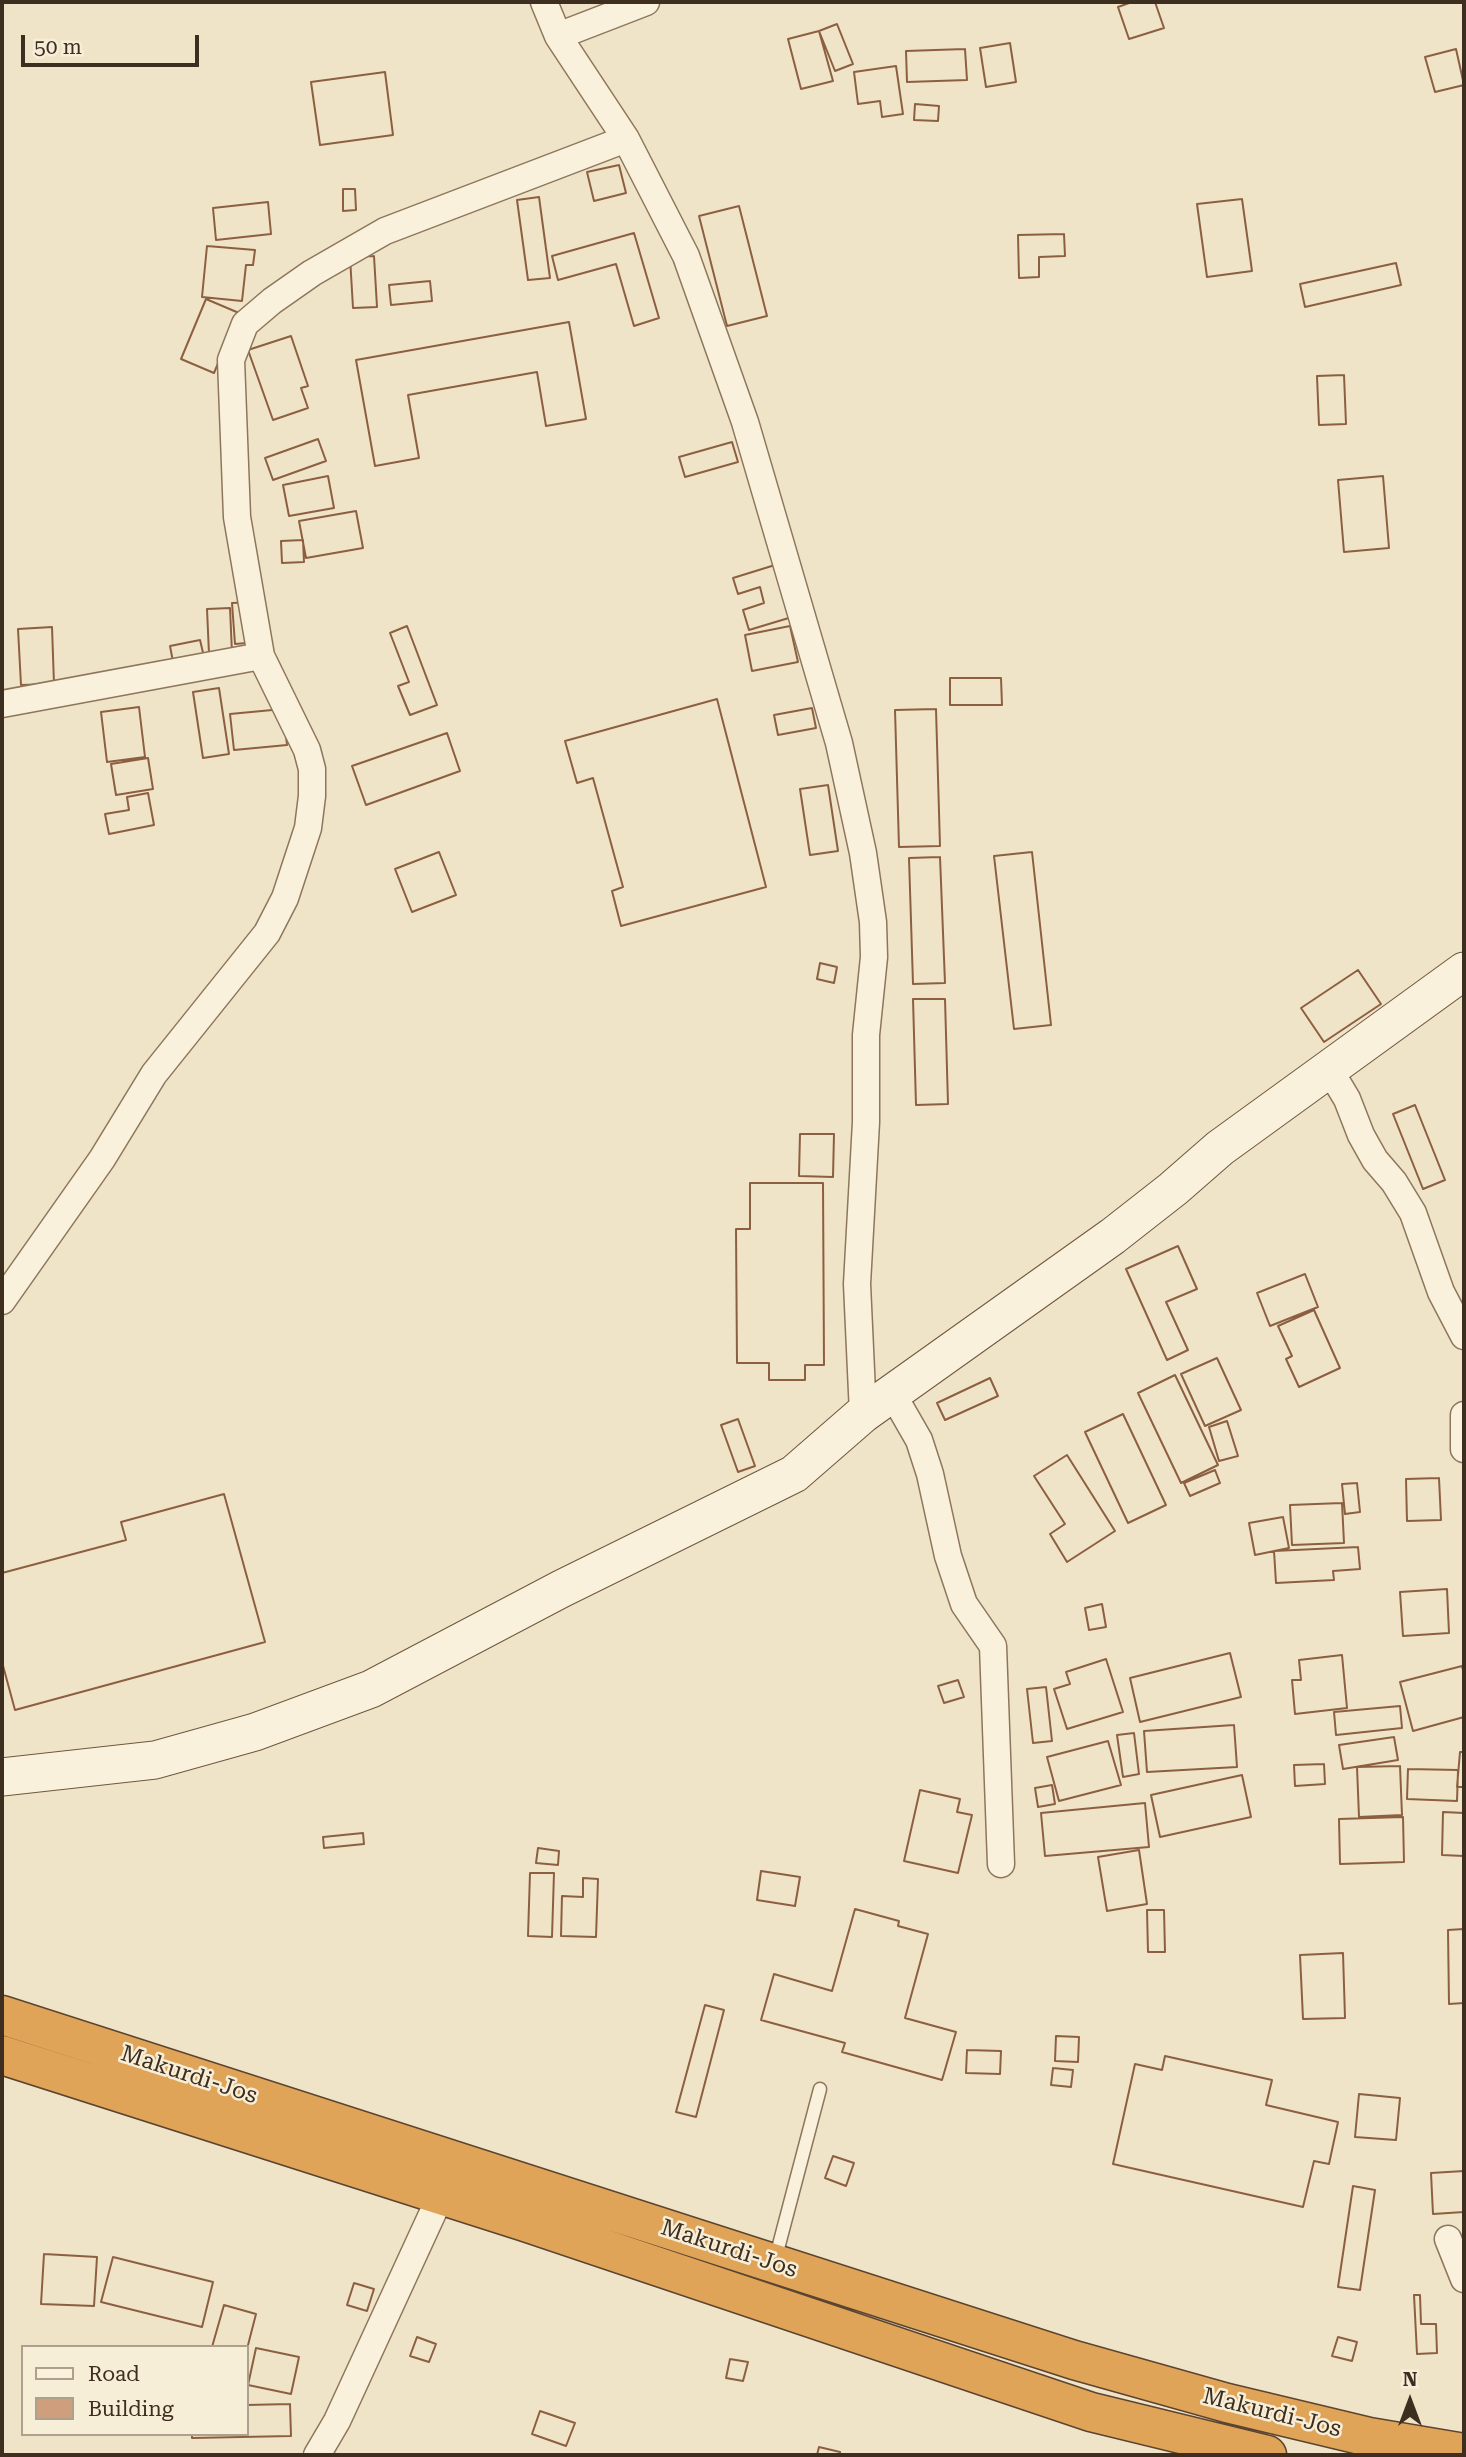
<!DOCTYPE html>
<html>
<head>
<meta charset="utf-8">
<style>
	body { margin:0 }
	#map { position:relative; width:1466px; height:2457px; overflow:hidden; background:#f0e4c8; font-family:"Roboto Serif",serif }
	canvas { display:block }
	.frame { position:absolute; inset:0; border:4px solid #3d2e20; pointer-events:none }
	.legend { position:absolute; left:21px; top:2345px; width:228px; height:91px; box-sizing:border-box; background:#f7eed8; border:2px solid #ada18e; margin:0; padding:9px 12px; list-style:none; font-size:21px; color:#3d2e20 }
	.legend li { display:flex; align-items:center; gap:14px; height:35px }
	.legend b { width:35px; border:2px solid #ada18e }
	.north { position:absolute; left:1375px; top:2366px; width:70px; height:70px; -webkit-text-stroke:5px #f7eed8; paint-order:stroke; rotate:0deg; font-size:19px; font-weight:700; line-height:28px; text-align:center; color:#3d2e20 }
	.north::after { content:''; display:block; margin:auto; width:24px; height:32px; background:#3d2e20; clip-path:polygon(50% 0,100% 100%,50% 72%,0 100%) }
	.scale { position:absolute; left:21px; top:35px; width:178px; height:32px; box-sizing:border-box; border:4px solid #3d2e20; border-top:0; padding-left:9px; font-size:21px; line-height:24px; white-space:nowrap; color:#3d2e20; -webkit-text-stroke:5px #f7eed8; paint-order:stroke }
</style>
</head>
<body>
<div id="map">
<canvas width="1466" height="2457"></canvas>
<div class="frame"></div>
<ul class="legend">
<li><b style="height:9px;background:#faf1dc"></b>Road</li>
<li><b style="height:19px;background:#cf9f7d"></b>Building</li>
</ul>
<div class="north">N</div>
<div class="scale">50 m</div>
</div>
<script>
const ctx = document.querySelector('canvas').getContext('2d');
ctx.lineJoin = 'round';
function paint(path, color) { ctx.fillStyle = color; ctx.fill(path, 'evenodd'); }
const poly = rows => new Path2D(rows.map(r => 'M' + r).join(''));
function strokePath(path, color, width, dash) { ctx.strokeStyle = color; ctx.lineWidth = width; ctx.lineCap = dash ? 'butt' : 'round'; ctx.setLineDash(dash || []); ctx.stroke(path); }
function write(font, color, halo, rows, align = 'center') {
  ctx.font = font + ' "Roboto Serif",serif'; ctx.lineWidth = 5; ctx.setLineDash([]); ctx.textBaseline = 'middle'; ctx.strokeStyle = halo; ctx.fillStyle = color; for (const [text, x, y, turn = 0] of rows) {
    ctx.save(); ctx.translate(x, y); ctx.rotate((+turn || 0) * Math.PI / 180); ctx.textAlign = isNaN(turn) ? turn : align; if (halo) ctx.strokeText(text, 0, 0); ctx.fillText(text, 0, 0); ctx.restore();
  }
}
const building = poly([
	[1132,2,1155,2,1164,28,1129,39,1118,7,1132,2],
	[1132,2,1155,2,1164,28,1129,39,1118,7,1132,2],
	[837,24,853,64,835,71,819,31,837,24],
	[837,24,853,64,835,71,819,31,837,24],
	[819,31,833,81,801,89,788,39,819,31],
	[819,31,833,81,801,89,788,39,819,31],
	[1010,43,1016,82,986,87,980,48,1010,43],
	[1010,43,1016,82,986,87,980,48,1010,43],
	[965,49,967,80,907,82,906,51,965,49],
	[965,49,967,80,907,82,906,51,965,49],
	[1456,49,1464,85,1435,92,1425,57,1456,49],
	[1456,49,1464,85,1435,92,1425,57,1456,49],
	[896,66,903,114,882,117,880,101,858,104,854,72,896,66],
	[896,66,903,114,882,117,880,101,858,104,854,72,896,66],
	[385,72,393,135,320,145,311,82,385,72],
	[385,72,393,135,320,145,311,82,385,72],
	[915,104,939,106,938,121,914,120,915,104],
	[915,104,939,106,938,121,914,120,915,104],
	[619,165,626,193,594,201,587,172,619,165],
	[619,165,626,193,594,201,587,172,619,165],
	[343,189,355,189,356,210,343,211,343,189],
	[343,189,355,189,356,210,343,211,343,189],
	[539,197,550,278,528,280,517,200,539,197],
	[539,197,550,278,528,280,517,200,539,197],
	[1242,199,1252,271,1207,277,1197,204,1242,199],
	[1242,199,1252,271,1207,277,1197,204,1242,199],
	[268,202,271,234,216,240,213,208,268,202],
	[268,202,271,234,216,240,213,208,268,202],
	[739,206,767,316,727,326,699,216,739,206],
	[739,206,767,316,727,326,699,216,739,206],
	[634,233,659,318,634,326,616,264,558,280,552,256,634,233],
	[634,233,659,318,634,326,616,264,558,280,552,256,634,233],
	[1064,234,1065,256,1039,257,1039,277,1019,278,1018,235,1064,234],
	[1064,234,1065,256,1039,257,1039,277,1019,278,1018,235,1064,234],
	[207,246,255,250,253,265,246,265,242,301,202,297,207,246],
	[207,246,255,250,253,265,246,265,242,301,202,297,207,246],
	[374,256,377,307,353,308,350,257,374,256],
	[374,256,377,307,353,308,350,257,374,256],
	[1396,263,1401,285,1305,307,1300,284,1396,263],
	[1396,263,1401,285,1305,307,1300,284,1396,263],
	[430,281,432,301,391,305,389,285,430,281],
	[430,281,432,301,391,305,389,285,430,281],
	[206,299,239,313,214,373,181,359,206,299],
	[206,299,239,313,214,373,181,359,206,299],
	[569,322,586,419,546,426,537,372,408,395,419,458,375,466,356,360,569,322],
	[569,322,586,419,546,426,537,372,408,395,419,458,375,466,356,360,569,322],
	[291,336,308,386,301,388,308,408,273,420,248,350,291,336],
	[291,336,308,386,301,388,308,408,273,420,248,350,291,336],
	[1344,375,1346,424,1319,425,1317,376,1344,375],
	[1344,375,1346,424,1319,425,1317,376,1344,375],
	[318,439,326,461,273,480,265,458,318,439],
	[318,439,326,461,273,480,265,458,318,439],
	[732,442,738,462,685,477,679,457,732,442],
	[732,442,738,462,685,477,679,457,732,442],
	[328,476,334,508,289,516,283,485,328,476],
	[328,476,334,508,289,516,283,485,328,476],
	[1383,476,1389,548,1344,552,1338,480,1383,476],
	[1383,476,1389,548,1344,552,1338,480,1383,476],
	[356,511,363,548,306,558,299,521,356,511],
	[356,511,363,548,306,558,299,521,356,511],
	[303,540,304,562,282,563,281,541,303,540],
	[303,540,304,562,282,563,281,541,303,540],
	[775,565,792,617,749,630,743,610,764,603,760,587,738,594,733,578,775,565],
	[775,565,792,617,749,630,743,610,764,603,760,587,738,594,733,578,775,565],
	[255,602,258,642,235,644,232,603,255,602],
	[255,602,258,642,235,644,232,603,255,602],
	[230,608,232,653,209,654,207,609,230,608],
	[230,608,232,653,209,654,207,609,230,608],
	[407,626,437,705,410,715,398,686,409,682,390,633,407,626],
	[407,626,437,705,410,715,398,686,409,682,390,633,407,626],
	[790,626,798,662,752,671,745,635,790,626],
	[790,626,798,662,752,671,745,635,790,626],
	[52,627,54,684,21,685,18,629,52,627],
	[52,627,54,684,21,685,18,629,52,627],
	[200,640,205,661,174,667,170,646,200,640],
	[200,640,205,661,174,667,170,646,200,640],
	[950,678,1001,678,1002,705,950,705,950,678],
	[950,678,1001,678,1002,705,950,705,950,678],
	[219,688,229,754,203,758,193,692,219,688],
	[219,688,229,754,203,758,193,692,219,688],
	[717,699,766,887,621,926,612,891,623,887,593,778,577,783,565,741,717,699],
	[717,699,766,887,621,926,612,891,623,887,593,778,577,783,565,741,717,699],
	[139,707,145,757,107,762,101,712,139,707],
	[139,707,145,757,107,762,101,712,139,707],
	[812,708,816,728,778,735,774,715,812,708],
	[812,708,816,728,778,735,774,715,812,708],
	[283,709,287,745,234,750,230,714,283,709],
	[283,709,287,745,234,750,230,714,283,709],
	[936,709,940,846,899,847,895,710,936,709],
	[936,709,940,846,899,847,895,710,936,709],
	[447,733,460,771,366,805,352,766,447,733],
	[447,733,460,771,366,805,352,766,447,733],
	[148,758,153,789,116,795,111,764,148,758],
	[148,758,153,789,116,795,111,764,148,758],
	[828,785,838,851,810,855,800,789,828,785],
	[828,785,838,851,810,855,800,789,828,785],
	[148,793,154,825,109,834,105,814,129,810,127,797,148,793],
	[148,793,154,825,109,834,105,814,129,810,127,797,148,793],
	[439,852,456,895,412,912,395,869,439,852],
	[439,852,456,895,412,912,395,869,439,852],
	[1032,852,1051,1025,1014,1029,994,856,1032,852],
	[1032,852,1051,1025,1014,1029,994,856,1032,852],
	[940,857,945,983,913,984,909,858,940,857],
	[940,857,945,983,913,984,909,858,940,857],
	[820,963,837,967,834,983,817,979,820,963],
	[820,963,837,967,834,983,817,979,820,963],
	[1358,970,1381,1004,1324,1042,1301,1008,1358,970],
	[1358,970,1381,1004,1324,1042,1301,1008,1358,970],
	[913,999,945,999,948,1104,916,1105,913,999],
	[913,999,945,999,948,1104,916,1105,913,999],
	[1415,1105,1445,1180,1423,1189,1393,1114,1415,1105],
	[1415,1105,1445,1180,1423,1189,1393,1114,1415,1105],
	[800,1134,834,1134,833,1177,799,1176,800,1134],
	[800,1134,834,1134,833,1177,799,1176,800,1134],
	[750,1183,823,1183,824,1365,805,1365,805,1380,769,1380,769,1363,737,1363,736,1229,750,1229,750,1183],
	[750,1183,823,1183,824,1365,805,1365,805,1380,769,1380,769,1363,737,1363,736,1229,750,1229,750,1183],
	[1178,1246,1197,1289,1166,1302,1188,1350,1167,1360,1126,1269,1178,1246],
	[1178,1246,1197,1289,1166,1302,1188,1350,1167,1360,1126,1269,1178,1246],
	[1305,1274,1318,1307,1270,1326,1257,1293,1305,1274],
	[1305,1274,1318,1307,1270,1326,1257,1293,1305,1274],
	[1314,1310,1340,1368,1299,1387,1286,1359,1292,1356,1278,1326,1314,1310],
	[1314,1310,1340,1368,1299,1387,1286,1359,1292,1356,1278,1326,1314,1310],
	[1217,1358,1241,1410,1205,1426,1181,1374,1217,1358],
	[1217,1358,1241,1410,1205,1426,1181,1374,1217,1358],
	[1175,1375,1218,1465,1181,1483,1138,1393,1175,1375],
	[1175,1375,1218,1465,1181,1483,1138,1393,1175,1375],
	[990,1378,998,1396,945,1420,937,1403,990,1378],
	[990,1378,998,1396,945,1420,937,1403,990,1378],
	[1123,1414,1166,1505,1128,1523,1085,1432,1123,1414],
	[1123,1414,1166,1505,1128,1523,1085,1432,1123,1414],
	[738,1419,755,1466,738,1472,721,1425,738,1419],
	[738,1419,755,1466,738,1472,721,1425,738,1419],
	[1227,1421,1238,1456,1219,1461,1209,1427,1227,1421],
	[1227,1421,1238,1456,1219,1461,1209,1427,1227,1421],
	[1067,1455,1115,1531,1067,1562,1050,1534,1065,1524,1034,1476,1067,1455],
	[1067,1455,1115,1531,1067,1562,1050,1534,1065,1524,1034,1476,1067,1455],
	[1215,1470,1220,1483,1190,1496,1184,1483,1215,1470],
	[1215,1470,1220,1483,1190,1496,1184,1483,1215,1470],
	[1439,1478,1441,1520,1407,1521,1406,1479,1439,1478],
	[1439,1478,1441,1520,1407,1521,1406,1479,1439,1478],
	[1357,1483,1360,1512,1345,1514,1342,1484,1357,1483],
	[1357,1483,1360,1512,1345,1514,1342,1484,1357,1483],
	[224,1494,265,1642,15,1710,2,1662,2,1573,126,1540,121,1522,224,1494],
	[224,1494,265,1642,15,1710,2,1662,2,1573,126,1540,121,1522,224,1494],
	[1342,1503,1344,1543,1292,1545,1290,1505,1342,1503],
	[1342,1503,1344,1543,1292,1545,1290,1505,1342,1503],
	[1283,1517,1289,1548,1255,1555,1249,1523,1283,1517],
	[1283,1517,1289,1548,1255,1555,1249,1523,1283,1517],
	[1358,1547,1360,1569,1333,1571,1334,1580,1276,1583,1274,1551,1358,1547],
	[1358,1547,1360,1569,1333,1571,1334,1580,1276,1583,1274,1551,1358,1547],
	[1447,1589,1449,1633,1403,1636,1400,1592,1447,1589],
	[1447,1589,1449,1633,1403,1636,1400,1592,1447,1589],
	[1102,1604,1106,1627,1089,1630,1085,1608,1102,1604],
	[1102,1604,1106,1627,1089,1630,1085,1608,1102,1604],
	[1230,1653,1241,1697,1140,1722,1130,1678,1230,1653],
	[1230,1653,1241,1697,1140,1722,1130,1678,1230,1653],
	[1342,1655,1347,1708,1295,1714,1292,1680,1301,1680,1299,1660,1342,1655],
	[1342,1655,1347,1708,1295,1714,1292,1680,1301,1680,1299,1660,1342,1655],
	[1106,1659,1123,1712,1067,1729,1054,1689,1070,1684,1066,1672,1106,1659],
	[1106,1659,1123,1712,1067,1729,1054,1689,1070,1684,1066,1672,1106,1659],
	[1462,1666,1464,1674,1464,1717,1413,1731,1400,1682,1462,1666],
	[1462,1666,1464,1674,1464,1717,1413,1731,1400,1682,1462,1666],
	[958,1680,964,1697,944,1703,938,1686,958,1680],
	[958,1680,964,1697,944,1703,938,1686,958,1680],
	[1046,1687,1052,1741,1033,1743,1027,1689,1046,1687],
	[1046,1687,1052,1741,1033,1743,1027,1689,1046,1687],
	[1400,1706,1402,1728,1336,1735,1334,1712,1400,1706],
	[1400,1706,1402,1728,1336,1735,1334,1712,1400,1706],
	[1234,1725,1237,1767,1147,1772,1144,1731,1234,1725],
	[1234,1725,1237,1767,1147,1772,1144,1731,1234,1725],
	[1134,1733,1139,1774,1123,1777,1117,1735,1134,1733],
	[1134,1733,1139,1774,1123,1777,1117,1735,1134,1733],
	[1394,1737,1398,1760,1343,1769,1339,1745,1394,1737],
	[1394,1737,1398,1760,1343,1769,1339,1745,1394,1737],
	[1108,1741,1121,1785,1059,1801,1047,1757,1108,1741],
	[1108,1741,1121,1785,1059,1801,1047,1757,1108,1741],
	[1460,1752,1464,1752,1464,1787,1457,1787,1460,1752],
	[1460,1752,1464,1752,1464,1787,1457,1787,1460,1752],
	[1324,1764,1325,1784,1295,1786,1294,1765,1324,1764],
	[1324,1764,1325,1784,1295,1786,1294,1765,1324,1764],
	[1400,1766,1402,1815,1359,1817,1357,1767,1400,1766],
	[1400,1766,1402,1815,1359,1817,1357,1767,1400,1766],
	[1408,1769,1458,1770,1457,1801,1407,1799,1408,1769],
	[1408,1769,1458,1770,1457,1801,1407,1799,1408,1769],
	[1242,1775,1251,1817,1160,1837,1151,1795,1242,1775],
	[1242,1775,1251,1817,1160,1837,1151,1795,1242,1775],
	[1052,1785,1055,1804,1038,1807,1035,1788,1052,1785],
	[1052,1785,1055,1804,1038,1807,1035,1788,1052,1785],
	[920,1790,960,1799,957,1812,972,1815,958,1873,904,1861,920,1790],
	[920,1790,960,1799,957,1812,972,1815,958,1873,904,1861,920,1790],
	[1145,1803,1149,1847,1045,1856,1041,1813,1145,1803],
	[1145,1803,1149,1847,1045,1856,1041,1813,1145,1803],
	[1443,1812,1464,1813,1464,1856,1442,1855,1443,1812],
	[1443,1812,1464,1813,1464,1856,1442,1855,1443,1812],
	[1403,1817,1404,1862,1340,1864,1339,1819,1403,1817],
	[1403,1817,1404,1862,1340,1864,1339,1819,1403,1817],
	[363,1833,364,1844,324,1848,323,1837,363,1833],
	[363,1833,364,1844,324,1848,323,1837,363,1833],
	[538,1848,559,1851,558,1865,536,1863,538,1848],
	[538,1848,559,1851,558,1865,536,1863,538,1848],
	[1139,1850,1147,1904,1107,1911,1098,1857,1139,1850],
	[1139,1850,1147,1904,1107,1911,1098,1857,1139,1850],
	[761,1871,800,1877,795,1906,757,1900,761,1871],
	[761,1871,800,1877,795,1906,757,1900,761,1871],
	[530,1873,554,1873,552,1937,528,1936,530,1873],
	[530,1873,554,1873,552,1937,528,1936,530,1873],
	[583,1878,598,1879,596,1937,561,1936,562,1896,583,1897,583,1878],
	[583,1878,598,1879,596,1937,561,1936,562,1896,583,1897,583,1878],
	[855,1909,899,1921,898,1926,928,1934,905,2018,956,2032,942,2080,842,2052,845,2043,761,2020,774,1974,832,1991,855,1909],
	[855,1909,899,1921,898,1926,928,1934,905,2018,956,2032,942,2080,842,2052,845,2043,761,2020,774,1974,832,1991,855,1909],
	[1147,1910,1164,1910,1165,1952,1148,1952,1147,1910],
	[1147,1910,1164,1910,1165,1952,1148,1952,1147,1910],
	[1464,1929,1464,2003,1449,2004,1448,1930,1464,1929],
	[1464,1929,1464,2003,1449,2004,1448,1930,1464,1929],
	[1343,1953,1345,2018,1303,2019,1300,1955,1343,1953],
	[1343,1953,1345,2018,1303,2019,1300,1955,1343,1953],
	[705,2005,724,2010,696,2117,676,2112,705,2005],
	[705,2005,724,2010,696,2117,676,2112,705,2005],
	[1056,2036,1079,2037,1078,2062,1055,2061,1056,2036],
	[1056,2036,1079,2037,1078,2062,1055,2061,1056,2036],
	[967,2050,1001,2051,1000,2074,966,2073,967,2050],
	[967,2050,1001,2051,1000,2074,966,2073,967,2050],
	[1165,2056,1272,2080,1266,2105,1338,2122,1329,2164,1314,2161,1303,2207,1113,2164,1135,2064,1162,2070,1165,2056],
	[1165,2056,1272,2080,1266,2105,1338,2122,1329,2164,1314,2161,1303,2207,1113,2164,1135,2064,1162,2070,1165,2056],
	[1053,2068,1073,2070,1071,2087,1051,2085,1053,2068],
	[1053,2068,1073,2070,1071,2087,1051,2085,1053,2068],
	[1359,2094,1400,2098,1396,2140,1355,2137,1359,2094],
	[1359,2094,1400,2098,1396,2140,1355,2137,1359,2094],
	[833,2156,854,2163,846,2186,825,2178,833,2156],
	[833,2156,854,2163,846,2186,825,2178,833,2156],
	[1464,2171,1464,2212,1433,2214,1431,2173,1464,2171],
	[1464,2171,1464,2212,1433,2214,1431,2173,1464,2171],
	[1353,2186,1375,2190,1360,2290,1338,2287,1353,2186],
	[1353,2186,1375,2190,1360,2290,1338,2287,1353,2186],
	[44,2254,97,2257,94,2306,41,2304,44,2254],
	[44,2254,97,2257,94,2306,41,2304,44,2254],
	[113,2257,213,2282,202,2327,101,2302,113,2257],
	[113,2257,213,2282,202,2327,101,2302,113,2257],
	[354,2283,374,2289,367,2311,347,2305,354,2283],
	[354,2283,374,2289,367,2311,347,2305,354,2283],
	[1414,2295,1420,2295,1421,2324,1436,2324,1437,2353,1417,2354,1414,2295],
	[1414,2295,1420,2295,1421,2324,1436,2324,1437,2353,1417,2354,1414,2295],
	[224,2305,256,2314,247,2349,247,2347,212,2347,224,2305],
	[224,2305,256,2314,247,2349,247,2347,212,2347,224,2305],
	[417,2337,436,2344,429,2362,410,2356,417,2337],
	[417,2337,436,2344,429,2362,410,2356,417,2337],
	[1338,2337,1357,2342,1352,2361,1332,2356,1338,2337],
	[1338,2337,1357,2342,1352,2361,1332,2356,1338,2337],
	[256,2348,299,2357,291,2394,248,2385,256,2348],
	[256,2348,299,2357,291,2394,248,2385,256,2348],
	[730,2359,748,2362,743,2381,726,2378,730,2359],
	[730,2359,748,2362,743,2381,726,2378,730,2359],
	[290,2404,291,2436,192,2438,192,2434,247,2434,247,2405,290,2404],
	[290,2404,291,2436,192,2438,192,2434,247,2434,247,2405,290,2404],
	[540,2411,575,2423,566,2446,532,2434,540,2411],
	[540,2411,575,2423,566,2446,532,2434,540,2411],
	[819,2447,840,2452,840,2455,817,2455,819,2447],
	[819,2447,840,2452,840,2455,817,2455,819,2447]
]);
paint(building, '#cf9f7d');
strokePath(building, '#8d5f41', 2);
const lane = poly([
	[775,2260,820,2089]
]);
const street = poly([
	[544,2,558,36,626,139,686,256,745,422,839,743,863,853,873,922,874,957,866,1035,866,1122,857,1284,863,1414],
	[558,36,646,2],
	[2,704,261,656],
	[1329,1069,1347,1099,1361,1135,1375,1160,1394,1182,1413,1213,1441,1292,1464,1336],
	[2,1301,102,1159,154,1074,267,933,285,898,308,828,312,796,312,769,307,750,261,656,237,517,231,360,245,324,272,301,312,273,385,231,626,139],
	[892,1393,919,1440,930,1474,948,1556,964,1604,993,1646,1001,1864],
	[1464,1415,1464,1449],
	[1448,2239,1464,2279],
	[317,2455,337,2421,441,2195]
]);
const secondary = poly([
	[2,1777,155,1760,255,1732,371,1689,561,1589,794,1474,863,1414,1113,1236,1173,1189,1220,1148,1464,971]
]);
const highway = poly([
	[2,2015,1074,2360,1227,2403,1369,2437,1464,2453],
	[2,2055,525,2222,1091,2412,1267,2455]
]);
strokePath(lane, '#8d765c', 15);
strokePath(street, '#8d765c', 29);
strokePath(secondary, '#6f573f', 39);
strokePath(highway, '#5b4430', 41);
strokePath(lane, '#faf1dc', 12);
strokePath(street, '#faf1dc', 26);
strokePath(secondary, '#faf1dc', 37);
strokePath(highway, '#e0a458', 38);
write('23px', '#3d2e20', '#f7eed8', [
	["Makurdi-Jos",189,2075,18],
	["Makurdi-Jos",729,2249,18],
	["Makurdi-Jos",1272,2413,14]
]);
</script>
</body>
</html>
